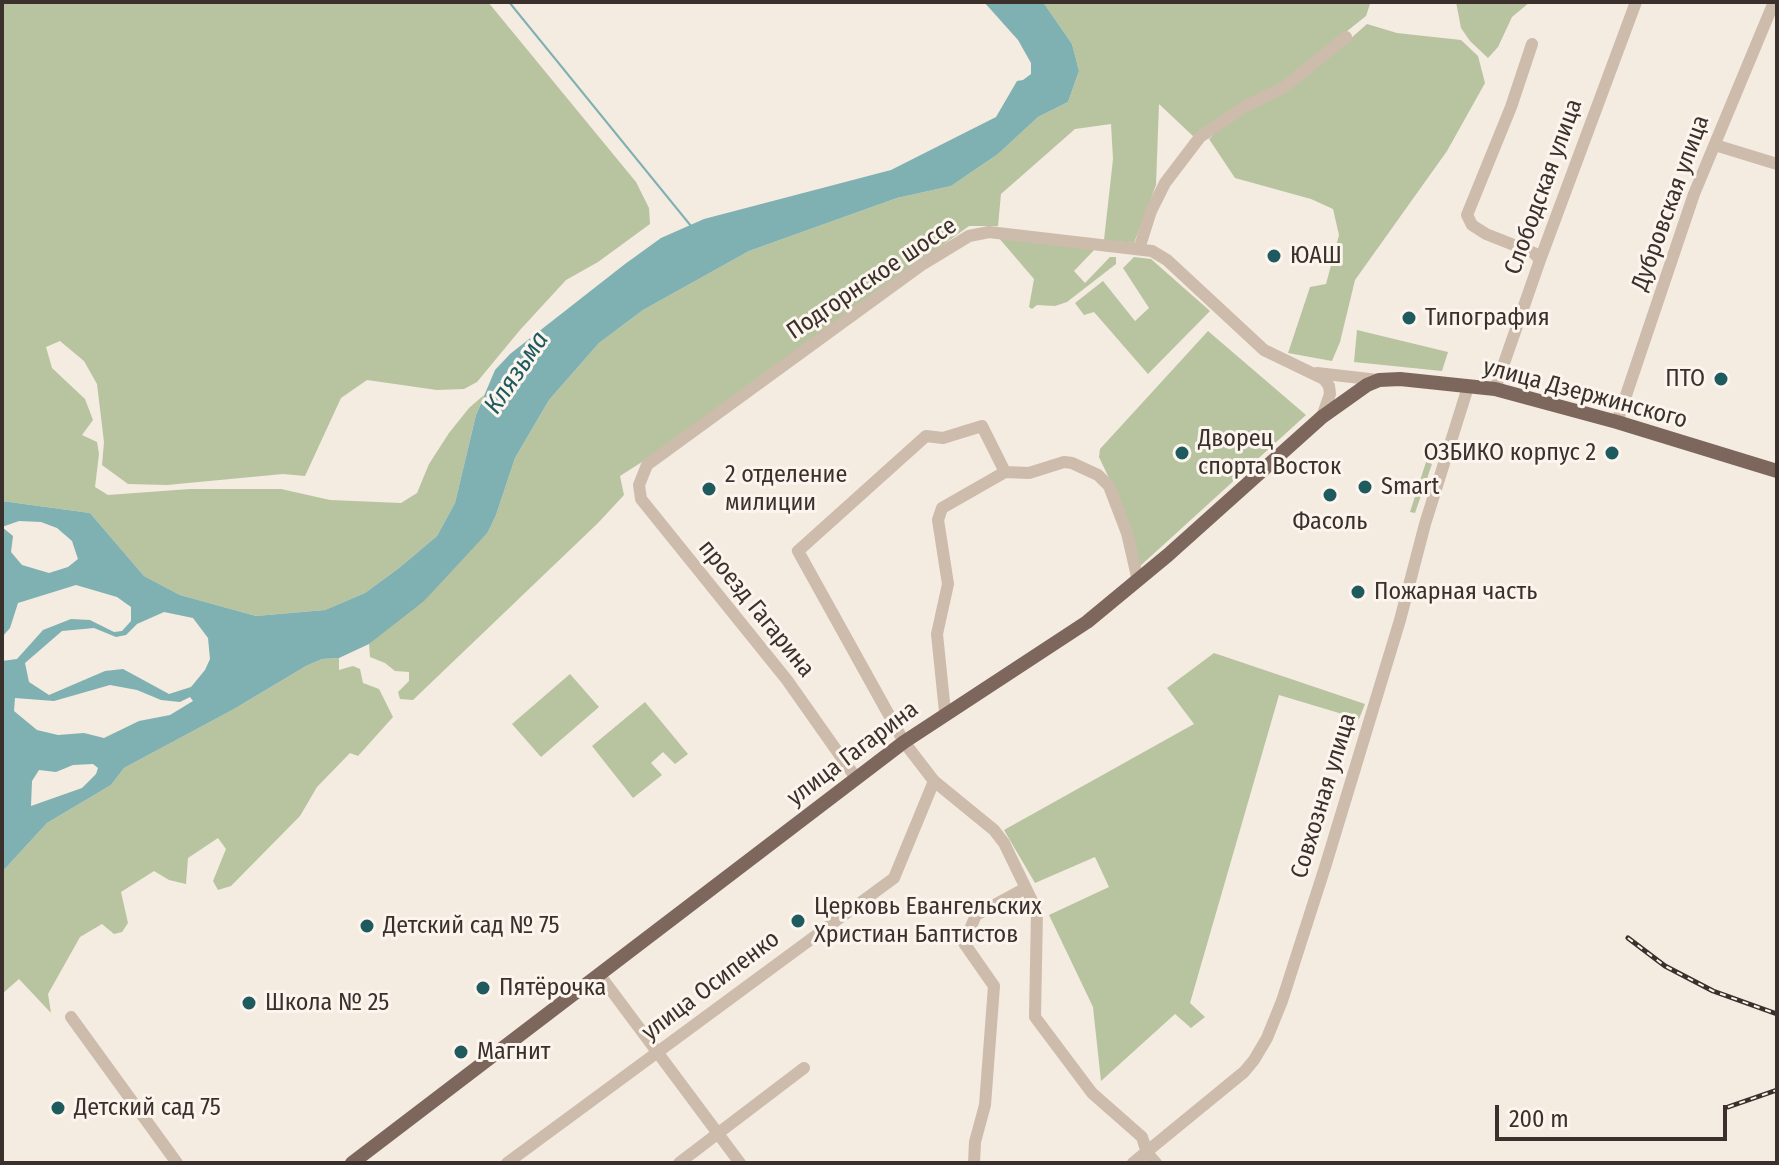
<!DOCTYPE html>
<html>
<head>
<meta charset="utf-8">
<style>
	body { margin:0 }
	#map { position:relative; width:1779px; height:1165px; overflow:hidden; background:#f4ebe1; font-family:"Fira Sans Condensed",sans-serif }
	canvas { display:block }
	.frame { position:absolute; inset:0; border:4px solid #3b302b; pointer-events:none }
	.scale { position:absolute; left:1495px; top:1105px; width:232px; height:36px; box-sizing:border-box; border:4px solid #3b302b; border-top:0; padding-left:10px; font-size:24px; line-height:28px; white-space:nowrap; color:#3b302b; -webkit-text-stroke:6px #fbf5ee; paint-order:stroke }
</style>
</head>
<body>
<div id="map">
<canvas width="1779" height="1165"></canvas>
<div class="frame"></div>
<div class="scale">200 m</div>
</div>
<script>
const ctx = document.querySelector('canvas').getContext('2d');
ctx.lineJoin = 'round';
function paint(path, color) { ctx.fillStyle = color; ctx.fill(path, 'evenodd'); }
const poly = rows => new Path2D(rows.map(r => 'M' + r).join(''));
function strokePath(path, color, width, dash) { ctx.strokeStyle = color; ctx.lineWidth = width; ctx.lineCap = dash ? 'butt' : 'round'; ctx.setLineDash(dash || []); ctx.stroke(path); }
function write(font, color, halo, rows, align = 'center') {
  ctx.font = font + ' "Fira Sans Condensed",sans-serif'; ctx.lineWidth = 6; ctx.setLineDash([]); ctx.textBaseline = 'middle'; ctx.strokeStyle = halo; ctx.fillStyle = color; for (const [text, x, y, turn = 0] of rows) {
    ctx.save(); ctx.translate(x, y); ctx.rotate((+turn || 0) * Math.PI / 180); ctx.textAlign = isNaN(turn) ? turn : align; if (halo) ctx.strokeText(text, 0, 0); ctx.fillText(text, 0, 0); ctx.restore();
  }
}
paint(poly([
	[2,2,488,2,636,182,649,208,650,224,598,262,566,280,520,330,477,382,464,389,437,390,367,380,341,398,305,476,283,474,167,485,128,484,102,465,104,442,97,384,84,361,60,341,46,347,52,368,85,399,93,420,82,435,97,442,99,454,95,487,108,495,190,489,281,489,330,500,401,503,417,493,429,464,449,433,469,408,484,395,476,415,455,503,437,536,399,568,365,593,325,610,256,616,180,595,144,576,90,513,2,501],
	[1043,2,1375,2,1370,4,1366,16,1286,80,1194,137,1159,104,1156,185,1134,243,1104,240,1113,159,1111,124,1075,129,1001,194,998,226,969,226,645,460,620,476,624,495,598,523,413,700,400,699,398,692,409,681,409,672,395,671,385,663,370,657,369,644,488,532,496,515,515,458,549,400,599,343,643,310,749,251,897,198,951,186,998,154,1038,117,1068,102,1079,71,1072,44],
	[1456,2,1530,2,1512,17,1498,47,1488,58,1470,41,1461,28],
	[1367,24,1397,33,1461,40,1478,56,1485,83,1447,151,1355,280,1340,342,1332,361,1288,353,1310,287,1326,284,1339,235,1333,209,1311,199,1235,178,1209,139,1218,130,1332,55],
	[998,237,1096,248,1074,271,1085,283,1110,257,1116,257,1116,264,1067,302,1055,306,1037,305,1032,309,1029,307,1034,279],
	[1134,257,1151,259,1210,311,1148,374,1094,312,1084,315,1075,303,1103,281,1135,321,1149,308,1123,268],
	[1357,330,1448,352,1442,371,1354,362],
	[1208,331,1306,415,1138,568,1124,510,1099,457,1100,449],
	[1426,462,1432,464,1415,513,1410,512],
	[1214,653,1365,704,1359,719,1279,695,1190,1003,1205,1017,1191,1028,1175,1014,1101,1081,1093,1007,1049,915,1109,887,1095,857,1035,883,1004,830,1194,724,1167,688],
	[339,658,339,670,353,666,360,669,363,683,379,689,393,717,358,756,350,753,317,787,300,816,231,886,218,890,213,881,226,849,218,838,188,858,186,884,169,880,154,871,121,892,128,923,122,932,114,934,102,924,80,937,48,994,51,1013,19,979,2,994,2,872,47,823,111,785,124,768,234,709,306,666,322,659],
	[570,674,599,707,541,757,512,724],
	[645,702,688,754,675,764,663,752,651,763,662,775,633,798,592,746]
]), '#b8c4a0');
paint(poly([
	[984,2,1043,2,1072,44,1079,71,1068,102,1038,117,998,154,951,186,897,198,749,251,643,310,599,343,549,400,515,458,496,515,488,532,424,601,369,644,339,658,322,659,306,666,234,709,124,768,111,785,47,823,2,872,2,661,17,659,43,630,71,619,90,620,114,632,122,631,131,621,131,607,117,597,76,585,18,603,10,628,2,637,2,501,90,513,144,576,180,595,256,616,325,610,365,593,399,568,437,536,455,503,476,415,495,370,510,354,625,264,661,238,704,219,891,170,996,117,1017,81,1023,80,1031,74,1031,63,1018,40],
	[19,521,41,522,57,528,72,541,78,559,68,567,49,573,22,565,11,552,13,536,2,527],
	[164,612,193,618,208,638,210,659,205,670,191,687,169,694,123,669,105,671,49,695,29,682,25,663,62,631,94,628,116,637,126,635,137,624],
	[110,685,137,690,161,700,180,702,190,697,193,701,170,715,139,721,104,738,84,733,58,735,37,730,14,711,15,698,54,701],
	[93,764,98,768,96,774,82,788,31,806,32,781,39,770,56,772,73,765]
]), '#7fb0b2');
strokePath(poly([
	[509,2,691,226]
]), '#7fb0b2', 2);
strokePath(poly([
	[1532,44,1511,107,1467,215,1472,225,1486,234,1534,253,1540,260],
	[1715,145,1777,164],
	[1139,249,1151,211,1165,183,1200,137,1244,107,1283,88,1346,37],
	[1317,373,1378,380],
	[1495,389,1540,260,1636,2],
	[1617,422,1694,194,1774,2],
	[1005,472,982,426,943,438,926,436,798,551,904,742,934,781,994,830,1004,843,1037,911,1035,1017,1092,1093,1142,1137,1147,1153,1156,1163],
	[945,712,937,634,948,584,938,520,942,508,1005,472,1029,473,1064,462,1072,463,1098,475,1109,486,1127,533,1138,581],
	[856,778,787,680,641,499,639,485,647,465,923,264,969,236,989,232,1152,251,1167,260,1264,350,1324,379,1329,386,1330,394,1322,417],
	[599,974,740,1163],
	[71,1017,177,1163],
	[507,1163,894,878,934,781],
	[679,1163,804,1068],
	[974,1163,975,1142,985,1105,994,986,964,943,976,915,1024,889],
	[1133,1163,1244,1072,1254,1060,1267,1038,1282,1001,1326,864,1400,620,1425,524,1468,387]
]), '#cdbbac', 12);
strokePath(poly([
	[352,1163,904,742,1087,622,1168,555,1322,417,1367,385,1379,380,1400,379,1495,389,1617,422,1777,471]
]), '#7d675c', 14);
const rail = poly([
	[1628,938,1665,966,1713,991,1777,1014],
	[1728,1107,1777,1090]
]);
strokePath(rail, '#3b302b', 5);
strokePath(rail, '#fbf5ee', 2, [6]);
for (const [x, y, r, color] of [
	[1274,256,8,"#1f5a5e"],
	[1409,318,8,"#1f5a5e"],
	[1721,379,8,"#1f5a5e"],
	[1182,453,8,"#1f5a5e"],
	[1612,453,8,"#1f5a5e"],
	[1365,487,8,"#1f5a5e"],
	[709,489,8,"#1f5a5e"],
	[1330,495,8,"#1f5a5e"],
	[1358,592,8,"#1f5a5e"],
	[798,921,8,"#1f5a5e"],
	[367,926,8,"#1f5a5e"],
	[483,988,8,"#1f5a5e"],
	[249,1003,8,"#1f5a5e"],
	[461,1052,8,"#1f5a5e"],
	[58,1108,8,"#1f5a5e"]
]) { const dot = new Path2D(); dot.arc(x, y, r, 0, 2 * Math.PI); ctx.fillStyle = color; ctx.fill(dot); strokePath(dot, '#fbf5ee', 3); }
write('24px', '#3b302b', '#fbf5ee', [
	["Слободская улица",1544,187,-70],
	["Дубровская улица",1671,203,-70],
	["Подгорнское шоссе",872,279,-34],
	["улица Дзержинского",1585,394,15],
	["проезд Гагарина",756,609,51],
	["улица Гагарина",853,754,-37],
	["Совхозная улица",1324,796,-73],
	["улица Осипенко",711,986,-37]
]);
write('24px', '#3b302b', '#fbf5ee', [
	["ЮАШ",1290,256],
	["Типография",1425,318],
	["ПТО",1705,379,"right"],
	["Дворец",1198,439],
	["спорта Восток",1198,467],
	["ОЗБИКО корпус 2",1596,453,"right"],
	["2 отделение",725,475],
	["милиции",725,503],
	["Smart",1381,487],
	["Фасоль",1330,522,"center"],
	["Пожарная часть",1374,592],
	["Церковь Евангельских",814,907],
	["Христиан Баптистов",814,935],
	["Детский сад № 75",383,926],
	["Пятёрочка",499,988],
	["Школа № 25",265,1003],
	["Магнит",477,1052],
	["Детский сад 75",74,1108]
], 'left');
write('italic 26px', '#1f5a5e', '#fbf5ee', [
	["Клязьма",517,373,-56]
]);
</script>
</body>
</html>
